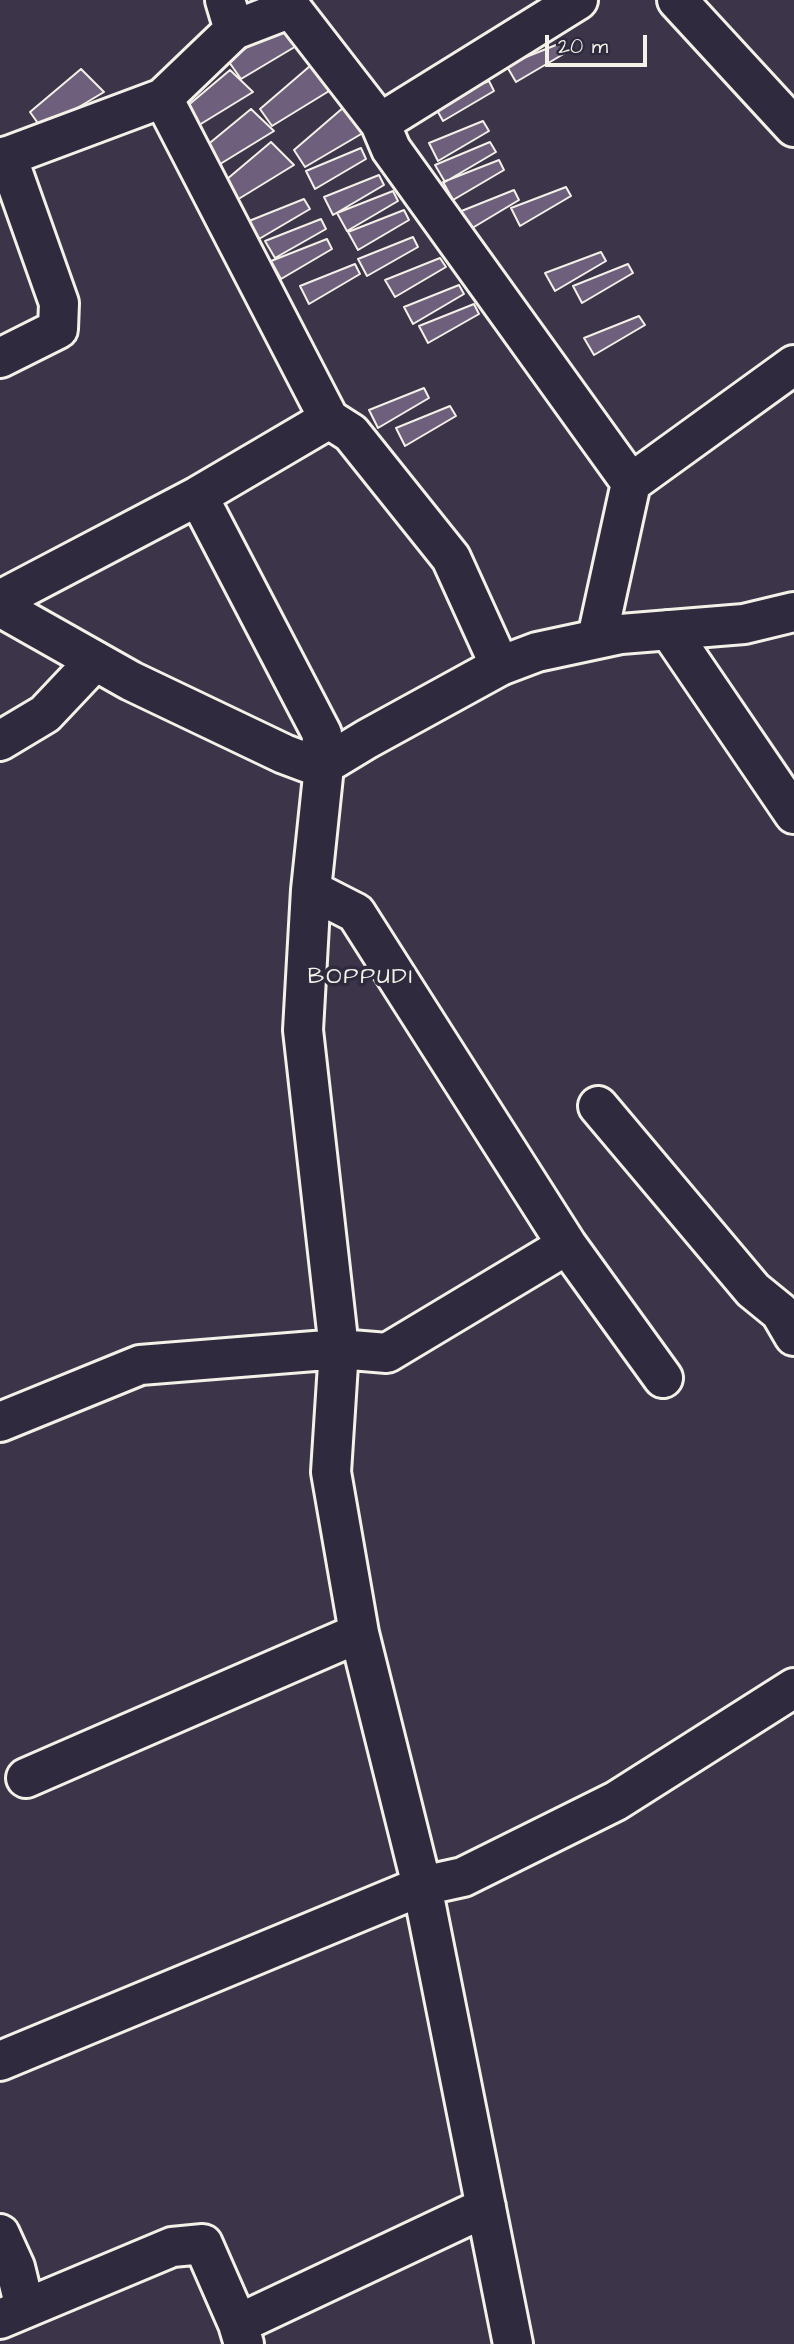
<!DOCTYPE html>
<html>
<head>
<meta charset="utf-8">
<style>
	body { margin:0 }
	#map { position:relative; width:794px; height:2344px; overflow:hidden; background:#3c354a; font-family:"Architects Daughter",sans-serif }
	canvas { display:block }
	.scale { position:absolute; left:545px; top:35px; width:102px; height:32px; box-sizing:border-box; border:4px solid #f4f1e8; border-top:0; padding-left:9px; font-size:21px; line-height:24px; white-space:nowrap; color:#f4f1e8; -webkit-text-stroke:5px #2f2a3d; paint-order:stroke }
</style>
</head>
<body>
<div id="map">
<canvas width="794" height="2344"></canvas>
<div class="scale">20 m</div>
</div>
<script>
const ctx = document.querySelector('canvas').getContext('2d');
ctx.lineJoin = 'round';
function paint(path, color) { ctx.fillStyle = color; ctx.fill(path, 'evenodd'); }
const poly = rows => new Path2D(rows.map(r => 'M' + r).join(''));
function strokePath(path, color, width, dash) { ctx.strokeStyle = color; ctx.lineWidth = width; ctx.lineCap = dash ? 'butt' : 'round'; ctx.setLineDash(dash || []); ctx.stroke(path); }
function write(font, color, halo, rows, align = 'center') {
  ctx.font = font + ' "Architects Daughter",sans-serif'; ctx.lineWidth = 7; ctx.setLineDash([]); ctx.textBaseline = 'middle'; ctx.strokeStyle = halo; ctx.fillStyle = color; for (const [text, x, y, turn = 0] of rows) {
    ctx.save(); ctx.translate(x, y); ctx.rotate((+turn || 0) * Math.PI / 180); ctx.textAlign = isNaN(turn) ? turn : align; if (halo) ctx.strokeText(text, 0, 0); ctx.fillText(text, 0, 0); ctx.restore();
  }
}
const building = poly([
	[280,19,303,42,241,79,229,62,280,19],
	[561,43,567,52,516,82,506,65,561,43],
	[310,66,334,88,272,126,260,109,310,66],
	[81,69,104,92,42,129,30,112,81,69],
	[230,70,253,92,191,130,179,113,230,70],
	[489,81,494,91,443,121,433,103,489,81],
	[344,107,368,130,305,167,294,150,344,107],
	[251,109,274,131,212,169,200,151,251,109],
	[483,121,489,131,438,161,429,143,483,121],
	[271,142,294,165,232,203,220,185,271,142],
	[490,142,496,152,445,182,435,165,490,142],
	[361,148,366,159,315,189,306,171,361,148],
	[499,160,504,170,453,200,443,182,499,160],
	[379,175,384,185,333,215,324,197,379,175],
	[566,187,571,196,520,226,511,208,566,187],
	[514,190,519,200,469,230,459,212,514,190],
	[393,191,398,201,347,231,337,213,393,191],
	[304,199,310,209,259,239,249,221,304,199],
	[404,210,409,220,358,250,348,232,404,210],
	[321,219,326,229,275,258,265,241,321,219],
	[413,237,418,247,367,276,358,259,413,237],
	[327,239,332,249,281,279,271,261,327,239],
	[601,252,606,261,555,291,545,273,601,252],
	[440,258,446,267,395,297,385,280,440,258],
	[355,264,360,274,309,304,300,286,355,264],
	[628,264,633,273,582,303,573,286,628,264],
	[459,285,464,294,413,324,404,307,459,285],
	[474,304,479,314,428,343,419,326,474,304],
	[639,316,645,325,594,355,584,338,639,316],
	[424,388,429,398,378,428,369,410,424,388],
	[450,406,456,416,405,446,396,428,450,406]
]);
paint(building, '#6e607c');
strokePath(building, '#f4f1e8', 2);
const minor = poly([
	[225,0,234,30],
	[287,0,291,8,380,123,391,149,631,483],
	[677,0,794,127],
	[163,98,329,419,351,433,451,558,500,666],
	[380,123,578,0],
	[0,159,163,98,234,30,291,8],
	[0,358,58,329,59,303,7,156],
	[198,496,322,734,321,764,323,776,311,890,303,1030,339,1349,331,1472,359,1633,422,1886,513,2344],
	[0,600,198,496,329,419],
	[669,630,794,814],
	[597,638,631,483,794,365],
	[0,741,45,714,95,661],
	[311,890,356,913,567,1245,663,1378],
	[598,1106,753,1290,780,1312,794,1336],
	[0,1422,140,1365,339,1349,387,1353,567,1245],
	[26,1778,359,1633],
	[0,2061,422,1886,463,1877,616,1801,794,1688],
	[0,2234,15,2267,25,2308],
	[0,2319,172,2247,203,2244,238,2324,244,2344],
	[238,2324,486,2207]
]);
const major = poly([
	[0,607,131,681,284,754,308,763,321,764,334,759,367,739,500,666,537,652,621,634,744,624,794,612]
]);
strokePath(minor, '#f4f1e8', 44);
strokePath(major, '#f4f1e8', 44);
strokePath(minor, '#2f2a3d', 38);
strokePath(major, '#2f2a3d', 38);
ctx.letterSpacing = '2px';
write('23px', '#f4f1e8', '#2f2a3d', [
	["BOPPUDI",361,978]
]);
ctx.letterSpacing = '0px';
</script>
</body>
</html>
